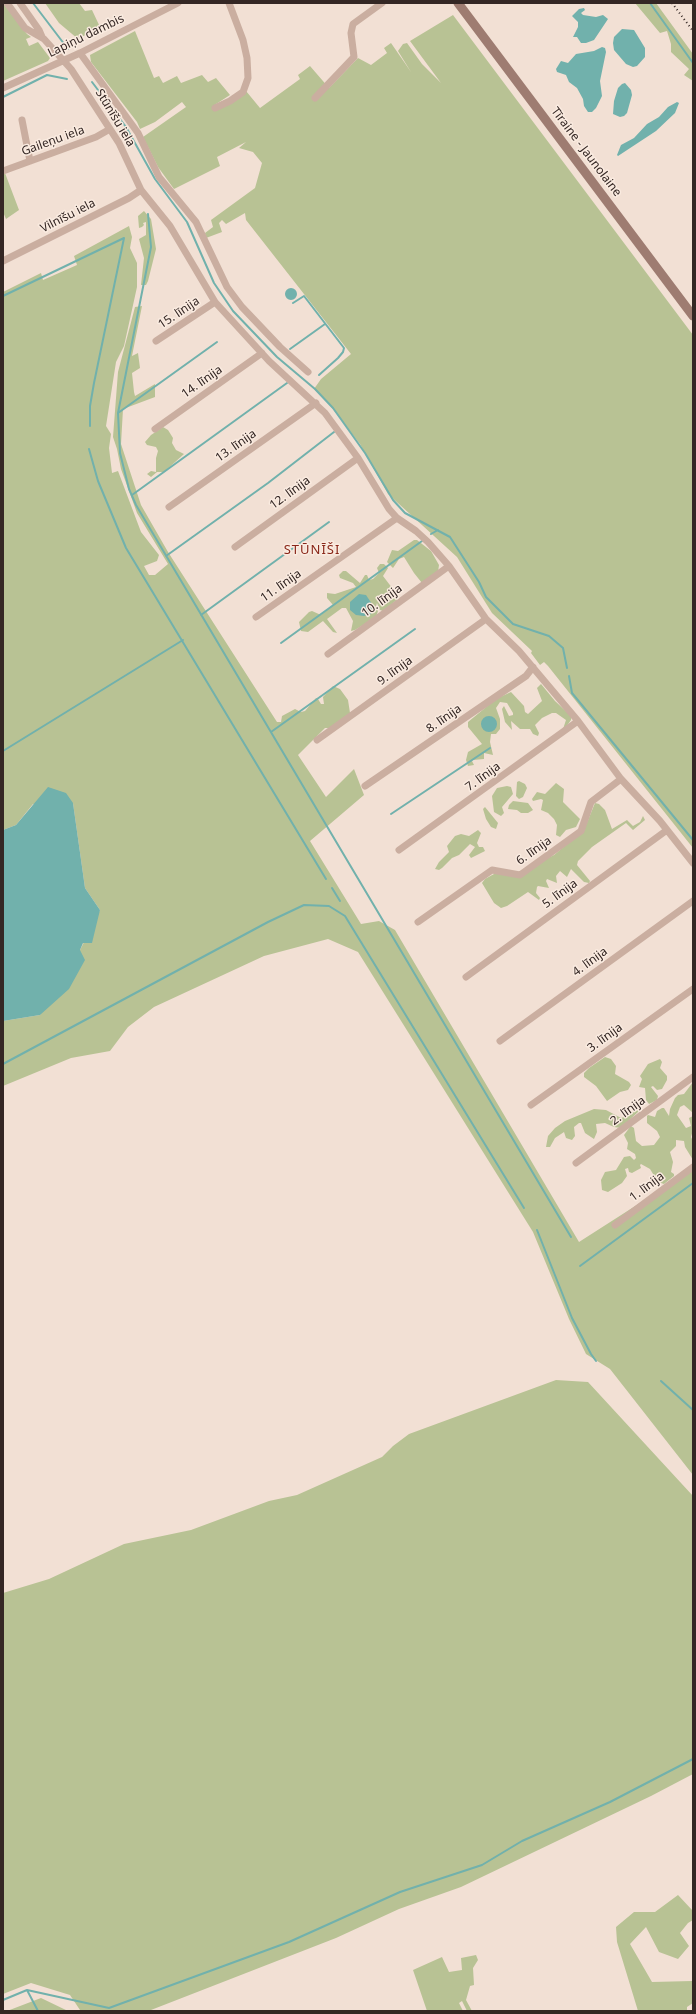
<!DOCTYPE html>
<html>
<head>
<meta charset="utf-8">
<style>
	body { margin:0 }
	#map { position:relative; width:696px; height:2014px; overflow:hidden; background:#f2e0d4; font-family:"Noto Sans",sans-serif }
	canvas { display:block }
	.frame { position:absolute; inset:0; border:4px solid #342724; pointer-events:none }
</style>
</head>
<body>
<div id="map">
<canvas width="696" height="2014"></canvas>
<div class="frame"></div>
</div>
<script>
const ctx = document.querySelector('canvas').getContext('2d');
ctx.lineJoin = 'round';
function paint(path, color) { ctx.fillStyle = color; ctx.fill(path, 'evenodd'); }
const poly = rows => new Path2D(rows.map(r => 'M' + r).join(''));
function strokePath(path, color, width, dash) { ctx.strokeStyle = color; ctx.lineWidth = width; ctx.lineCap = dash ? 'butt' : 'round'; ctx.setLineDash(dash || []); ctx.stroke(path); }
function write(font, color, halo, rows, align = 'center') {
  ctx.font = font + ' "Noto Sans",sans-serif'; ctx.lineWidth = 3; ctx.setLineDash([]); ctx.textBaseline = 'middle'; ctx.strokeStyle = halo; ctx.fillStyle = color; for (const [text, x, y, turn = 0] of rows) {
    ctx.save(); ctx.translate(x, y); ctx.rotate((+turn || 0) * Math.PI / 180); ctx.textAlign = isNaN(turn) ? turn : align; if (halo) ctx.strokeText(text, 0, 0); ctx.fillText(text, 0, 0); ctx.restore();
  }
}
paint(poly([
	[3,3,27,34,31,37,26,39,29,46,38,42,50,58,48,61,3,81],
	[45,3,79,3,85,11,92,10,100,27,78,39,59,23],
	[635,3,656,3,693,54,693,81,684,75,689,69,671,52,671,44,667,31,660,33],
	[453,15,693,335,693,848,548,666,544,662,540,665,531,653,532,651,492,613,457,557,388,494,360,444,332,408,314,389,321,379,351,354,246,220,245,213,226,224,222,220,219,223,222,232,206,238,205,233,213,227,211,220,255,188,262,163,253,152,239,148,246,142,217,157,220,166,174,189,158,167,143,137,186,107,182,102,155,122,140,129,137,122,91,62,90,55,135,31,154,78,159,76,163,83,177,76,181,83,202,75,208,82,216,78,230,95,213,106,246,91,260,108,300,79,298,75,310,66,329,88,358,58,371,65,387,53,384,48,391,43,411,72,398,51,403,44,407,43,422,64,441,83,410,41],
	[5,173,19,210,6,219,3,212,3,174],
	[144,211,151,219,156,249,148,281,146,285,141,285,144,258,139,239,146,235,146,222,143,223,144,225,142,227,139,228,138,216],
	[129,226,132,237,130,248,137,263,137,287,124,346,116,362,106,426,111,434,109,448,112,473,118,471,141,532,159,555,157,561,144,566,149,575,155,575,168,564,137,513,121,469,117,449,113,437,118,372,135,307,142,306,132,356,138,353,140,368,132,373,134,392,135,396,155,384,155,397,123,409,121,444,141,505,168,552,277,722,281,722,282,716,295,709,301,712,305,711,316,698,318,699,321,704,324,704,323,697,333,686,340,689,348,700,350,713,331,728,325,728,298,755,326,797,354,769,364,795,310,841,361,924,379,921,395,930,579,1242,693,1169,693,1475,610,1369,586,1354,569,1319,533,1232,358,952,328,939,264,956,154,1007,128,1027,110,1051,71,1058,3,1086,3,1021,40,1015,80,950,100,910,85,888,73,803,33,804,16,825,3,830,3,292,41,273,43,280,77,265,74,256],
	[163,427,168,430,173,438,172,443,176,450,184,454,164,472,157,472,151,477,147,474,151,471,156,472,156,458,158,451,156,447,147,445,145,442,151,435],
	[414,540,417,540,431,551,439,565,438,572,422,583,414,573,404,557,399,559,393,568,387,562,392,550,398,551],
	[380,564,384,564,388,568,383,576,399,597,398,599,383,611,380,610,377,603,376,606,378,611,376,617,355,630,351,631,353,621,346,608,342,608,327,619,337,633,333,632,323,621,308,632,301,631,299,622,309,612,312,611,321,615,333,605,327,598,327,593,335,594,356,587,353,583,340,578,339,575,343,571,346,571,360,583,365,575,367,575,369,580,373,579,379,573,377,568],
	[541,684,555,701,571,716,571,720,566,727,563,729,566,720,556,713,552,713,542,718,535,725,539,733,538,736,533,734,530,729,520,729,511,721,512,730,505,722,502,709,504,706,509,716,513,715,513,713,507,703,500,702,496,708,500,719,500,729,496,734,491,734,490,742,493,755,484,753,484,759,473,760,472,761,474,765,468,766,466,760,468,752,482,744,468,727,468,722,496,699,511,692,524,706,525,712,528,714,542,701,537,688],
	[519,781,525,784,527,788,523,797,519,799,516,796,517,782],
	[556,783,564,789,563,802,580,819,576,827,566,830,560,837,556,835,557,825,554,819,548,813,541,810,543,800,541,799,533,801,532,799,537,792,545,794],
	[507,786,511,787,513,794,502,807,504,813,501,816,494,812,492,796,497,788],
	[513,801,528,803,533,810,528,813,521,813,517,810,508,809,509,805],
	[595,803,599,804,605,810,612,829,627,820,633,826,640,822,643,816,645,820,633,830,626,823,592,847,578,861,577,865,590,881,589,883,584,882,571,869,567,877,560,871,556,876,557,883,547,879,546,881,549,888,538,886,537,887,536,893,540,898,539,900,528,892,507,906,501,908,494,903,482,883,485,879,494,874,503,873,510,876,554,855,584,830],
	[485,807,498,823,496,829,491,827,486,819,483,809],
	[478,830,481,833,477,843,479,847,483,847,485,851,471,858,469,855,475,847,470,844,459,855,452,858,442,868,439,870,435,869,439,862,449,852,447,846,455,836,461,834,469,836],
	[605,1057,611,1059,616,1066,615,1074,629,1082,631,1085,628,1090,620,1092,607,1101,596,1086,584,1077,584,1073,589,1068],
	[660,1059,662,1062,660,1068,667,1076,667,1080,662,1089,657,1090,653,1086,651,1087,658,1096,657,1100,649,1104,646,1100,645,1088,639,1087,642,1079,640,1076,648,1064],
	[693,1082,693,1113,684,1105,680,1107,677,1115,686,1128,691,1126,689,1118,693,1116,693,1130,691,1137,693,1141,693,1160,685,1147,684,1141,676,1140,676,1146,670,1152,673,1162,671,1172,674,1174,674,1176,664,1184,658,1182,650,1169,641,1164,640,1165,641,1168,632,1173,629,1172,628,1168,625,1169,627,1176,622,1183,608,1192,602,1190,601,1180,605,1172,616,1170,624,1157,630,1156,634,1160,636,1158,635,1154,627,1149,628,1143,624,1135,630,1127,631,1126,634,1128,636,1141,642,1146,654,1145,660,1137,657,1131,647,1123,647,1116,648,1115,655,1117,657,1111,662,1108,664,1108,669,1116,670,1109,675,1098,678,1095,684,1094],
	[594,1109,606,1110,621,1118,627,1116,637,1109,639,1111,621,1128,614,1127,605,1123,596,1124,597,1132,594,1139,585,1133,581,1123,579,1123,574,1127,575,1136,572,1140,566,1138,564,1132,555,1138,550,1147,546,1147,548,1136,555,1128,565,1121],
	[556,1380,588,1382,693,1496,693,1774,651,1796,461,1887,399,1909,336,1938,151,2010,83,2011,80,2010,70,1995,31,1983,3,1994,3,1593,49,1579,124,1544,191,1530,269,1501,297,1495,382,1457,393,1446,409,1434],
	[678,1895,693,1911,693,1920,688,1923,680,1933,689,1946,678,1959,659,1952,646,1927,630,1944,652,1982,692,1981,693,1978,693,2003,687,2007,687,2011,638,2011,617,1942,616,1927,634,1912,655,1912],
	[476,1955,478,1960,473,1968,474,1985,470,1986,466,2000,472,2011,467,2011,462,2001,459,2003,463,2011,427,2011,413,1970,442,1957,449,1972,462,1970,461,1958],
	[41,1998,68,2011,7,2011]
]), '#b8c294');
paint(poly([
	[584,8,585,10,581,13,583,15,596,17,603,15,608,19,594,40,586,43,581,43,577,37,573,37,578,27,578,22,572,16,579,9],
	[622,29,634,30,645,48,645,57,637,66,633,67,626,64,614,50,613,43,614,37],
	[602,47,605,48,606,52,600,81,602,96,596,108,592,112,588,112,584,106,583,99,577,88,569,82,566,75,557,72,556,69,561,61,568,63,576,54,594,51],
	[625,83,631,90,632,95,627,113,624,116,620,117,613,114,614,101,618,88,622,84],
	[677,102,679,103,675,113,656,131,618,156,617,155,621,145,634,138,647,124,659,117,668,107],
	'285 294a6 6 0 1 1 12 0a6 6 0 1 1-12 0Z',
	[359,594,366,595,374,607,371,614,364,616,356,615,350,610,350,602],
	'481 724a8 8 0 1 1 16 0a8 8 0 1 1-16 0Z',
	[48,787,66,793,73,803,85,888,100,910,92,943,83,943,80,950,85,960,69,989,40,1015,3,1021,3,830,16,825]
]), '#71b1ac');
strokePath(poly([
	[33,3,68,49],
	[650,3,693,63],
	[92,82,126,127,155,179,187,222,214,283,233,311,277,357,315,389,333,408,365,453,393,500,405,513,450,537,479,582,486,597,513,624,549,636,563,648,567,668],
	[3,97,47,75,67,79],
	[148,214,151,247,118,413,120,453,129,489,136,505,571,1237],
	[3,296,124,238],
	[293,303,304,296,344,348,343,352,338,358,319,375],
	[290,349,325,324],
	[118,413,217,342],
	[90,426,90,406,94,383,124,238],
	[89,449,98,481,126,548,326,879],
	[132,495,287,383],
	[431,534,438,530],
	[166,556,268,483,334,432],
	[201,615,329,522],
	[281,643,422,541],
	[569,676,572,693,693,840],
	[271,732,415,629],
	[3,751,183,640],
	[391,814,490,748],
	[332,888,340,901],
	[3,1064,268,922,304,905,329,906,345,916,524,1208],
	[537,1230,572,1318,591,1354,596,1361],
	[580,1266,693,1183],
	[661,1381,693,1410],
	[27,1990,38,2011],
	[3,2000,27,1990,109,2008,289,1942,400,1892,482,1865,522,1841,610,1802,693,1759]
]), '#71b1ac', 2);
strokePath(poly([
	[7,3,25,28,44,39,71,69,119,143,141,190,170,226,215,302,269,361,325,413,358,458,389,509,397,518,416,531,428,542,449,566,486,619,519,651,578,721,621,779,660,821,693,863],
	[20,3,39,30,42,37],
	[80,53,138,133,159,177,196,222,227,287,242,307,280,347,308,372],
	[3,88,80,53,178,3],
	[315,98,354,57,351,33,353,24,382,3],
	[215,108,230,101,243,92,248,78,247,58,243,40,229,3],
	[22,120,30,161],
	[3,171,96,137,110,129],
	[3,261,129,198,141,190],
	[156,341,215,302],
	[155,429,262,353],
	[169,507,316,403],
	[235,547,358,458],
	[256,617,397,518],
	[328,654,449,566],
	[317,740,486,619],
	[365,786,526,676,533,667],
	[399,850,578,721],
	[418,922,492,870,520,875,581,831,591,802,621,779],
	[466,977,667,830],
	[500,1041,693,901],
	[531,1105,693,989],
	[576,1163,693,1077],
	[615,1225,693,1167]
]), '#caaea0', 7);
strokePath(poly([
	[458,3,693,316]
]), '#9e7c71', 9);
strokePath(poly([
	[672,3,693,31]
]), '#342724', 2, [1, 3]);
write('12px', '#342724', '#faebe0', [
	["Lapiņu dambis",86,36,-26],
	["Stūnīšu iela",115,118,59],
	["Gaileņu iela",53,141,-20],
	["Tīraine - Jaunolaine",586,152,53],
	["Vilnīšu iela",68,216,-27],
	["15. līnija",179,313,-34],
	["14. līnija",202,382,-35],
	["13. līnija",236,446,-35],
	["12. līnija",290,493,-36],
	["11. līnija",281,586,-35],
	["10. līnija",382,601,-36],
	["9. līnija",395,671,-36],
	["8. līnija",444,719,-35],
	["7. līnija",483,777,-36],
	["6. līnija",534,851,-35],
	["5. līnija",560,894,-36],
	["4. līnija",590,962,-36],
	["3. līnija",605,1038,-36],
	["2. līnija",628,1111,-36],
	["1. līnija",647,1187,-37]
]);
ctx.letterSpacing = '1px';
write('13px', '#882517', '#faebe0', [
	["STŪNĪŠI",312,550]
]);
ctx.letterSpacing = '0px';
</script>
</body>
</html>
